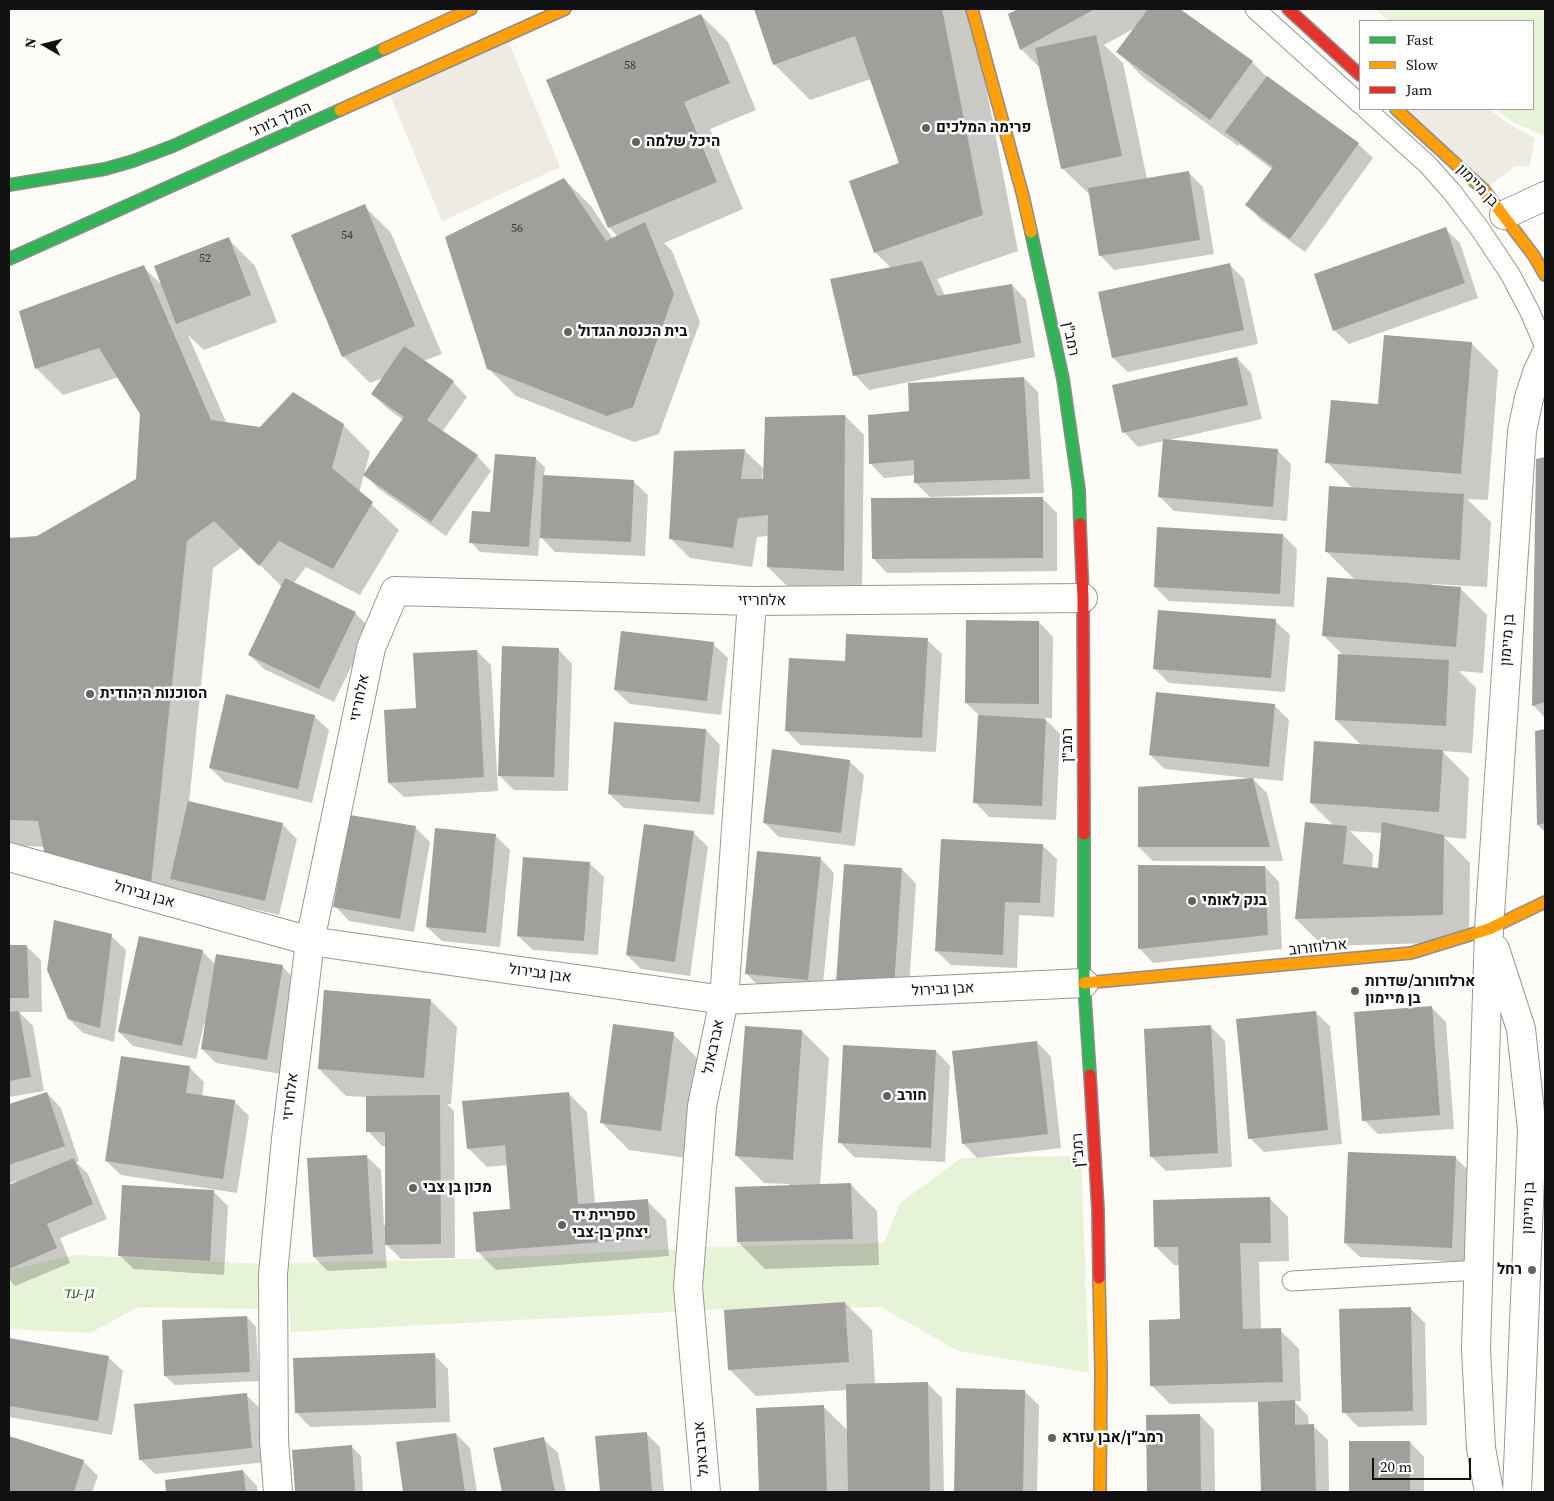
<!DOCTYPE html>
<html>
<head>
<meta charset="utf-8">
<style>
	body { margin:0 }
	#map { position:relative; width:1554px; height:1501px; overflow:hidden; background:#fdfcf7; font-family:"Source Serif 4",serif }
	canvas { display:block }
	.frame { position:absolute; inset:0; border:10px solid #111; pointer-events:none }
	.legend { position:absolute; left:1359px; top:20px; width:175px; height:90px; box-sizing:border-box; background:#fff; border:1px solid #a0a0a0; margin:0; padding:6px 9px; list-style:none; font-size:15px; color:#111 }
	.legend li { display:flex; align-items:center; gap:10px; height:25px }
	.legend b { width:25px; border:1px solid #a0a0a0 }
	.north { position:absolute; left:20px; top:20px; width:50px; height:50px; -webkit-text-stroke:4px #fff; paint-order:stroke; rotate:278deg; font-size:14px; font-weight:700; line-height:20px; text-align:center; color:#111 }
	.north::after { content:''; display:block; margin:auto; width:18px; height:22px; background:#111; clip-path:polygon(50% 0,100% 100%,50% 72%,0 100%) }
	.scale { position:absolute; left:1372px; top:1458px; width:99px; height:22px; box-sizing:border-box; border:2px solid #111; border-top:0; padding-left:6px; font-size:15px; line-height:18px; white-space:nowrap; color:#111; -webkit-text-stroke:4px #fff; paint-order:stroke }
</style>
</head>
<body>
<div id="map">
<canvas width="1554" height="1501"></canvas>
<div class="frame"></div>
<ul class="legend">
<li><b style="height:6px;background:#30b455"></b>Fast</li>
<li><b style="height:6px;background:#ff9f0a"></b>Slow</li>
<li><b style="height:6px;background:#e5322d"></b>Jam</li>
</ul>
<div class="north">N</div>
<div class="scale">20 m</div>
</div>
<script>
const ctx = document.querySelector('canvas').getContext('2d');
ctx.lineJoin = 'round';
function paint(path, color) { ctx.fillStyle = color; ctx.fill(path, 'evenodd'); }
const poly = rows => new Path2D(rows.map(r => 'M' + r).join(''));
function strokePath(path, color, width, dash) { ctx.strokeStyle = color; ctx.lineWidth = width; ctx.lineCap = dash ? 'butt' : 'round'; ctx.setLineDash(dash || []); ctx.stroke(path); }
function write(font, color, halo, rows, align = 'center') {
  ctx.font = font + ' "Source Serif 4",Heebo,serif'; ctx.lineWidth = 5; ctx.setLineDash([]); ctx.textBaseline = 'middle'; ctx.strokeStyle = halo; ctx.fillStyle = color; for (const [text, x, y, turn = 0] of rows) {
    ctx.save(); ctx.translate(x, y); ctx.rotate((+turn || 0) * Math.PI / 180); ctx.textAlign = isNaN(turn) ? turn : align; if (halo) ctx.strokeText(text, 0, 0); ctx.fillText(text, 0, 0); ctx.restore();
  }
}
paint(poly([
	[1375,9,1545,9,1545,136,1512,122,1495,109,1533,109,1533,21,1390,21],
	[1081,1156,1089,1373,958,1351,881,1307,698,1310,702,1247,884,1243,900,1203,961,1158],
	[680,1249,675,1312,291,1332,287,1263,463,1259],
	[74,1255,263,1264,259,1309,139,1307,90,1333,9,1329,9,1270]
]), '#e7f3d7');
paint(poly([
	[506,35,560,167,442,221,387,88],
	[1396,109,1489,109,1509,124,1535,138,1529,167,1515,166,1484,190]
]), '#edebe2');
paint(poly([
	[755,9,971,9,1018,251,937,279,945,296,1012,285,1026,300,1035,357,869,390,855,375,891,268,875,252,900,164,871,79,810,100,774,64],
	[1020,9,1178,9,1252,62,1267,77,1358,144,1373,158,1305,252,1261,220,1247,205,1273,170,1239,144,1238,146,1145,79,1118,52,1135,28,1104,45,1123,63,1147,179,1188,172,1203,187,1214,254,1114,270,1100,255,1090,195,1062,168,1041,69,1021,49,1010,15],
	[701,15,728,42,756,110,710,129,743,209,664,243,672,251,700,322,659,434,634,442,516,396,488,368,564,179,591,206,613,239,618,237,609,227],
	[364,206,391,233,442,354,423,361,453,382,467,397,442,432,477,456,491,471,446,536,379,489,365,475,403,420,387,408,372,394,383,378,370,383,343,356],
	[1445,229,1460,243,1478,298,1349,344,1334,330],
	[228,239,255,266,277,322,204,350,188,335,227,424,261,428,343,425,370,452,359,493,399,530,360,595,306,567,293,584,355,613,370,628,334,702,264,669,249,654,282,587,242,547,213,568,189,803,282,824,297,839,279,915,186,893,180,888,178,911,44,847,9,845,9,540,38,537,137,480,141,413,119,377,63,395,36,368,143,267,163,286],
	[1229,264,1244,279,1258,344,1128,372,1113,358],
	[1471,343,1498,370,1488,500,1467,499,1491,522,1487,587,1432,584,1432,586,1460,588,1487,615,1483,673,1459,671,1476,688,1472,753,1442,751,1469,778,1466,839,1444,837,1470,863,1469,942,1323,946,1296,919,1334,826,1311,803,1362,746,1336,720,1343,655,1324,636,1355,580,1327,552,1353,489,1327,462,1379,405],
	[1350,831,1382,833,1379,870,1372,869,1373,854],
	[1237,358,1251,373,1262,419,1169,440,1277,450,1291,464,1287,521,1174,511,1159,496,1164,441,1138,447,1124,432],
	[1024,378,1038,392,1044,493,930,497,915,482,915,475,884,478,870,463,910,412],
	[845,416,864,435,862,590,787,586,768,567,769,536,757,537,752,567,690,558,671,539,744,450,765,470],
	[763,471,765,472,764,480,762,480],
	[535,458,545,467,544,476,633,481,648,495,645,556,555,552,540,536,538,556,480,552,471,542],
	[1545,458,1545,718,1533,705,1537,460],
	[1042,498,1057,513,1057,571,887,573,873,558],
	[1283,535,1297,549,1294,607,1169,601,1155,587],
	[1275,621,1290,635,1285,692,1169,683,1155,669],
	[1039,622,1053,637,1052,718,1044,718,1060,734,1056,820,989,817,975,802,979,715,966,703],
	[927,640,942,654,936,752,800,745,786,730,846,663],
	[713,644,728,658,721,715,630,704,615,690],
	[558,649,572,664,568,791,514,790,499,775],
	[477,651,491,665,498,791,404,797,389,783,417,709],
	[1274,705,1289,720,1283,781,1252,778,1267,793,1283,861,1153,861,1139,847,1248,778,1165,769,1150,755],
	[314,716,329,730,312,803,225,782,210,768],
	[706,730,720,745,714,815,624,808,609,794],
	[1545,731,1545,832,1538,825,1536,732],
	[849,761,864,775,855,846,779,837,764,822],
	[415,827,430,842,414,932,349,921,335,906],
	[693,832,708,847,690,976,641,969,627,955],
	[495,835,510,850,500,947,442,941,427,927],
	[1042,845,1057,859,1054,917,1019,915,1017,968,951,965,936,951],
	[820,858,834,873,822,994,760,988,746,973],
	[589,863,604,877,598,955,533,950,518,936],
	[1265,867,1279,882,1282,949,1153,963,1139,948],
	[902,869,916,884,908,1001,852,997],
	[111,936,126,950,114,1042,83,1033,69,1019],
	[26,946,41,960,42,1012,19,1012,33,1026,44,1091,9,1097,9,947],
	[202,951,216,965,282,966,296,981,281,1074,216,1063,202,1049,206,1024,204,1024,196,1059,133,1046,119,1032],
	[430,1000,457,1027,451,1104,447,1104,454,1111,455,1258,401,1259,385,1243,387,1268,328,1271,314,1257,366,1156,381,1170,384,1225,386,1225,386,1146,382,1146,368,1131,367,1097,346,1096,319,1069],
	[1431,1007,1446,1022,1454,1129,1378,1134,1364,1120],
	[1315,1012,1330,1026,1342,1144,1264,1152,1250,1138],
	[1210,1026,1225,1041,1232,1167,1166,1171,1151,1156],
	[802,1031,829,1058,820,1185,850,1184,877,1211,879,1265,765,1269,738,1242,789,1186,789,1184,764,1183,737,1156],
	[673,1034,700,1061,687,1158,629,1150,602,1123],
	[1037,1042,1051,1057,1061,1148,977,1158,963,1143],
	[936,1051,950,1066,945,1162,854,1157,840,1142],
	[189,1067,204,1082,202,1097,234,1101,249,1116,237,1193,121,1175,106,1161],
	[47,1093,61,1108,79,1161,76,1162,88,1174,107,1219,60,1238,70,1263,15,1286,9,1279,9,1187,17,1183,16,1181,9,1184,9,1106],
	[568,1093,587,1112,595,1204,647,1201,666,1220,669,1256,496,1270,477,1251,511,1210,508,1165,487,1167,468,1148],
	[1455,1157,1470,1172,1466,1262,1360,1257,1345,1243],
	[213,1191,228,1206,224,1275,134,1269,119,1255],
	[1269,1198,1288,1217,1289,1261,1259,1262,1261,1330,1280,1330,1299,1349,1301,1401,1294,1401,1308,1416,1309,1426,1313,1426,1328,1440,1329,1492,1262,1492,1259,1402,1170,1404,1151,1385,1181,1320,1180,1265,1174,1265,1155,1246],
	[845,1303,872,1330,875,1385,927,1383,942,1398,944,1492,760,1492,757,1409,823,1406,848,1431,847,1390,756,1396,729,1369],
	[1410,1308,1425,1323,1427,1425,1358,1427,1344,1412],
	[247,1317,256,1327,259,1381,175,1385,165,1376],
	[9,1340,108,1357,123,1371,112,1435,9,1417],
	[434,1355,448,1369,450,1422,310,1427,296,1412],
	[957,1389,1024,1391,1039,1405,1037,1492,955,1492],
	[246,1395,261,1409,266,1462,155,1474,140,1459],
	[1200,1415,1214,1430,1215,1492,1148,1492,1147,1416],
	[646,1433,660,1447,664,1492,601,1492,596,1437],
	[456,1434,470,1448,477,1492,404,1492,397,1443],
	[9,1438,83,1461,98,1476,92,1492,9,1492],
	[543,1439,558,1453,566,1492,503,1492,494,1449],
	[1350,1442,1410,1442,1424,1457,1424,1492,1350,1492],
	[352,1447,361,1456,363,1492,297,1492,294,1451],
	[243,1471,257,1486,258,1492,167,1492,166,1481]
]), '#0003');
paint(poly([
	[754,9,942,9,983,215,874,253,849,181,899,163,855,36,773,65],
	[1018,9,1095,9,1020,50,1008,14],
	[1148,9,1180,9,1253,61,1210,120,1116,52],
	[701,14,730,83,684,102,717,182,608,228,546,80],
	[1096,35,1122,156,1061,169,1035,48],
	[1267,76,1359,143,1290,239,1245,205,1273,167,1225,132],
	[1189,171,1200,240,1099,256,1088,188],
	[564,178,606,241,645,222,674,294,633,407,607,416,487,369,445,237],
	[365,204,415,326,342,357,291,235],
	[1446,227,1465,283,1333,331,1314,274],
	[229,237,251,295,176,324,154,266],
	[922,261,937,296,1012,284,1021,343,853,376,830,279],
	[1230,263,1244,330,1112,358,1098,292],
	[144,265,211,420,260,427,293,392,344,424,332,468,373,502,333,569,279,541,259,566,214,521,187,541,151,884,45,857,38,821,9,820,9,538,37,536,136,479,140,414,99,348,35,369,19,311],
	[1384,335,1472,342,1461,474,1325,463,1331,400,1378,404],
	[404,346,454,381,427,420,478,455,431,522,363,475,404,417,371,394],
	[1237,357,1248,405,1122,433,1112,385],
	[1024,377,1030,479,914,483,914,460,869,464,868,415,909,411,908,383],
	[845,415,844,571,767,567,768,515,738,518,733,548,669,539,674,451,745,449,741,479,763,479,765,417],
	[1163,439,1278,449,1273,507,1158,497],
	[495,454,536,457,529,547,469,543,472,511,490,512],
	[1545,457,1545,702,1532,706,1536,459],
	[543,475,634,480,631,542,540,538],
	[1329,486,1464,494,1460,560,1325,552],
	[1043,497,1043,558,872,559,871,498],
	[1157,527,1283,534,1280,594,1154,587],
	[1327,577,1461,587,1456,647,1322,636],
	[285,578,356,612,319,689,248,655],
	[1158,610,1276,619,1271,678,1153,669],
	[966,620,1039,621,1039,704,965,703],
	[621,631,714,642,707,701,614,690],
	[846,634,928,638,922,738,785,731,789,658,845,661],
	[502,646,559,648,554,777,498,776],
	[477,650,484,777,388,783,384,710,416,708,413,653],
	[1338,654,1449,660,1446,726,1335,720],
	[1156,692,1275,704,1269,767,1149,755],
	[226,694,315,715,298,789,209,768],
	[978,715,1046,719,1042,806,973,803],
	[614,722,706,729,700,802,608,794],
	[1545,729,1545,823,1537,825,1535,731],
	[1314,741,1443,750,1439,812,1310,803],
	[772,749,850,760,841,833,763,823],
	[1253,778,1270,847,1138,847,1138,787],
	[188,801,283,823,265,901,170,879],
	[350,815,416,826,400,919,333,907],
	[1305,822,1347,826,1343,864,1378,868,1382,822,1444,835,1443,915,1295,919],
	[644,824,694,831,675,962,626,955],
	[435,828,496,834,486,933,426,927],
	[941,839,1043,844,1040,903,1005,902,1003,955,935,951],
	[757,851,821,857,808,980,745,974],
	[523,857,590,862,584,941,517,936],
	[844,864,902,868,894,987,836,983],
	[1138,865,1265,866,1268,935,1138,949],
	[54,920,112,934,100,1028,68,1019,47,970],
	[139,936,203,950,182,1046,118,1032],
	[9,945,27,945,29,998,9,998],
	[216,954,283,965,267,1060,201,1049],
	[324,990,431,999,424,1078,318,1069],
	[1432,1006,1440,1115,1362,1121,1354,1012],
	[19,1011,31,1077,9,1081,9,1012],
	[1316,1011,1328,1130,1248,1139,1236,1019],
	[613,1024,674,1032,661,1131,600,1123],
	[1211,1025,1218,1153,1150,1157,1144,1029],
	[745,1026,802,1030,793,1160,735,1156],
	[1037,1041,1048,1134,962,1144,952,1051],
	[843,1045,936,1050,931,1148,838,1143],
	[121,1056,190,1066,186,1093,235,1100,223,1179,105,1161],
	[47,1092,65,1146,9,1165,9,1104],
	[569,1092,578,1204,648,1199,651,1238,476,1252,473,1212,510,1209,505,1145,467,1149,462,1101],
	[440,1095,441,1244,385,1245,385,1132,366,1132,366,1096],
	[1348,1152,1456,1156,1452,1248,1344,1243],
	[367,1155,373,1254,313,1257,307,1158],
	[74,1158,93,1204,47,1224,57,1248,9,1269,9,1185],
	[851,1183,853,1239,737,1242,735,1187],
	[122,1185,214,1190,210,1261,118,1256],
	[1270,1197,1271,1243,1240,1243,1243,1329,1281,1328,1283,1382,1150,1386,1149,1320,1180,1319,1178,1247,1154,1247,1153,1200],
	[845,1302,849,1362,728,1370,724,1310],
	[1411,1307,1413,1411,1342,1413,1339,1309],
	[247,1316,250,1372,164,1376,162,1320],
	[9,1338,109,1356,98,1421,9,1406],
	[435,1353,436,1408,295,1413,293,1358],
	[928,1382,930,1492,848,1492,846,1384],
	[956,1388,1025,1390,1023,1492,954,1492],
	[247,1393,252,1448,139,1460,134,1404],
	[1295,1400,1295,1425,1314,1424,1316,1492,1261,1492,1258,1402],
	[824,1405,827,1492,759,1492,756,1408],
	[1200,1414,1201,1492,1147,1492,1146,1415],
	[647,1432,652,1492,600,1492,595,1436],
	[456,1433,465,1492,403,1492,396,1442],
	[9,1436,84,1460,74,1492,9,1492],
	[544,1437,555,1492,502,1492,493,1448],
	[1349,1441,1410,1441,1410,1492,1349,1492],
	[352,1445,355,1492,295,1492,292,1450],
	[243,1470,246,1492,166,1492,165,1480]
]), '#a19f9c');
const lane = poly([
	[1255,9,1360,104],
	[1366,109,1427,164,1452,192,1480,229,1510,274,1530,312,1545,347],
	[1292,1281,1479,1270]
]);
const street = poly([
	[1504,215,1545,196],
	[9,857,310,941,724,1000,1084,983],
	[1495,949,1521,1029,1532,1130,1517,1492],
	[278,1492,274,1441,273,1274,286,1139,310,941,371,648,395,591,752,601,1083,598],
	[706,1492,688,1287,702,1106,724,1000,752,601],
	[1489,1492,1481,1448,1476,1349,1489,929,1522,431,1529,398,1537,373,1545,356]
]);
const fast = poly([
	[9,185,105,169,133,161,173,146,384,49],
	[1031,232,1063,379,1079,490,1080,524],
	[9,259,340,110],
	[1084,834,1084,983,1090,1075]
]);
const slow = poly([
	[972,9,1023,196,1031,232],
	[384,49,471,9],
	[1396,109,1484,190,1534,256,1545,275],
	[340,110,565,9],
	[1084,983,1411,953,1489,929,1545,902],
	[1099,1278,1101,1372,1100,1492]
]);
const jam = poly([
	[1288,9,1360,75],
	[1080,524,1083,598,1084,834],
	[1090,1075,1098,1210,1099,1278]
]);
strokePath(lane, '#979795', 21);
strokePath(street, '#979795', 30);
strokePath(fast, '#8e8d8b', 14);
strokePath(slow, '#8e8d8b', 14);
strokePath(jam, '#8e8d8b', 14);
strokePath(lane, '#fffffe', 19);
strokePath(street, '#fffffe', 28);
strokePath(fast, '#30b455', 11);
strokePath(slow, '#ff9f0a', 11);
strokePath(jam, '#e5322d', 11);
for (const [x, y, r, color] of [
	[926,128,5,"#646362"],
	[636,142,5,"#646362"],
	[568,332,5,"#646362"],
	[90,694,5,"#646362"],
	[1192,901,5,"#646362"],
	[1355,991,5,"#646362"],
	[887,1096,5,"#646362"],
	[413,1188,5,"#646362"],
	[562,1225,5,"#646362"],
	[1532,1270,5,"#646362"],
	[1052,1438,5,"#646362"]
]) { const dot = new Path2D(); dot.arc(x, y, r, 0, 2 * Math.PI); ctx.fillStyle = color; ctx.fill(dot); strokePath(dot, '#fff', 2); }
write('12px', '#353434', null, [
	["58",630,66],
	["56",517,229],
	["54",347,236],
	["52",205,259]
]);
write('15px', '#111', '#fff', [
	["המלך ג׳ורג׳",281,120,-24],
	["בן מיימון",1477,186,46],
	["רמב\"ן",1070,339,78],
	["אלחריזי",762,601],
	["בן מיימון",1508,640,-86],
	["אלחריזי",360,698,-78],
	["רמב\"ן",1068,745,-90],
	["אבן גבירול",144,895,16],
	["ארלוזורוב",1318,948,-6],
	["אבן גבירול",540,974,8],
	["אבן גבירול",943,990,-3],
	["אברבאנל",714,1047,-78],
	["אלחריזי",291,1097,-83],
	["רמב\"ן",1079,1150,-94],
	["בן מיימון",1529,1208,-88],
	["אברבאנל",702,1449,-95]
]);
write('bold 15px', '#111', '#fff', [
	["פרימה המלכים",936,128],
	["היכל שלמה",646,142],
	["בית הכנסת הגדול",578,332],
	["הסוכנות היהודית",100,694],
	["בנק לאומי",1202,901],
	["ארלוזורוב/שדרות",1365,982],
	["בן מיימון",1365,999],
	["חורב",897,1096],
	["מכון בן צבי",423,1188],
	["ספריית יד",572,1216],
	["יצחק בן-צבי",572,1233],
	["רחל",1522,1270,"right"],
	["רמב״ן/אבן עזרא",1062,1438]
], 'left');
write('italic 15px', '#2f6b1f', '#fff', [
	["גן-עד",78,1294]
]);
</script>
</body>
</html>
